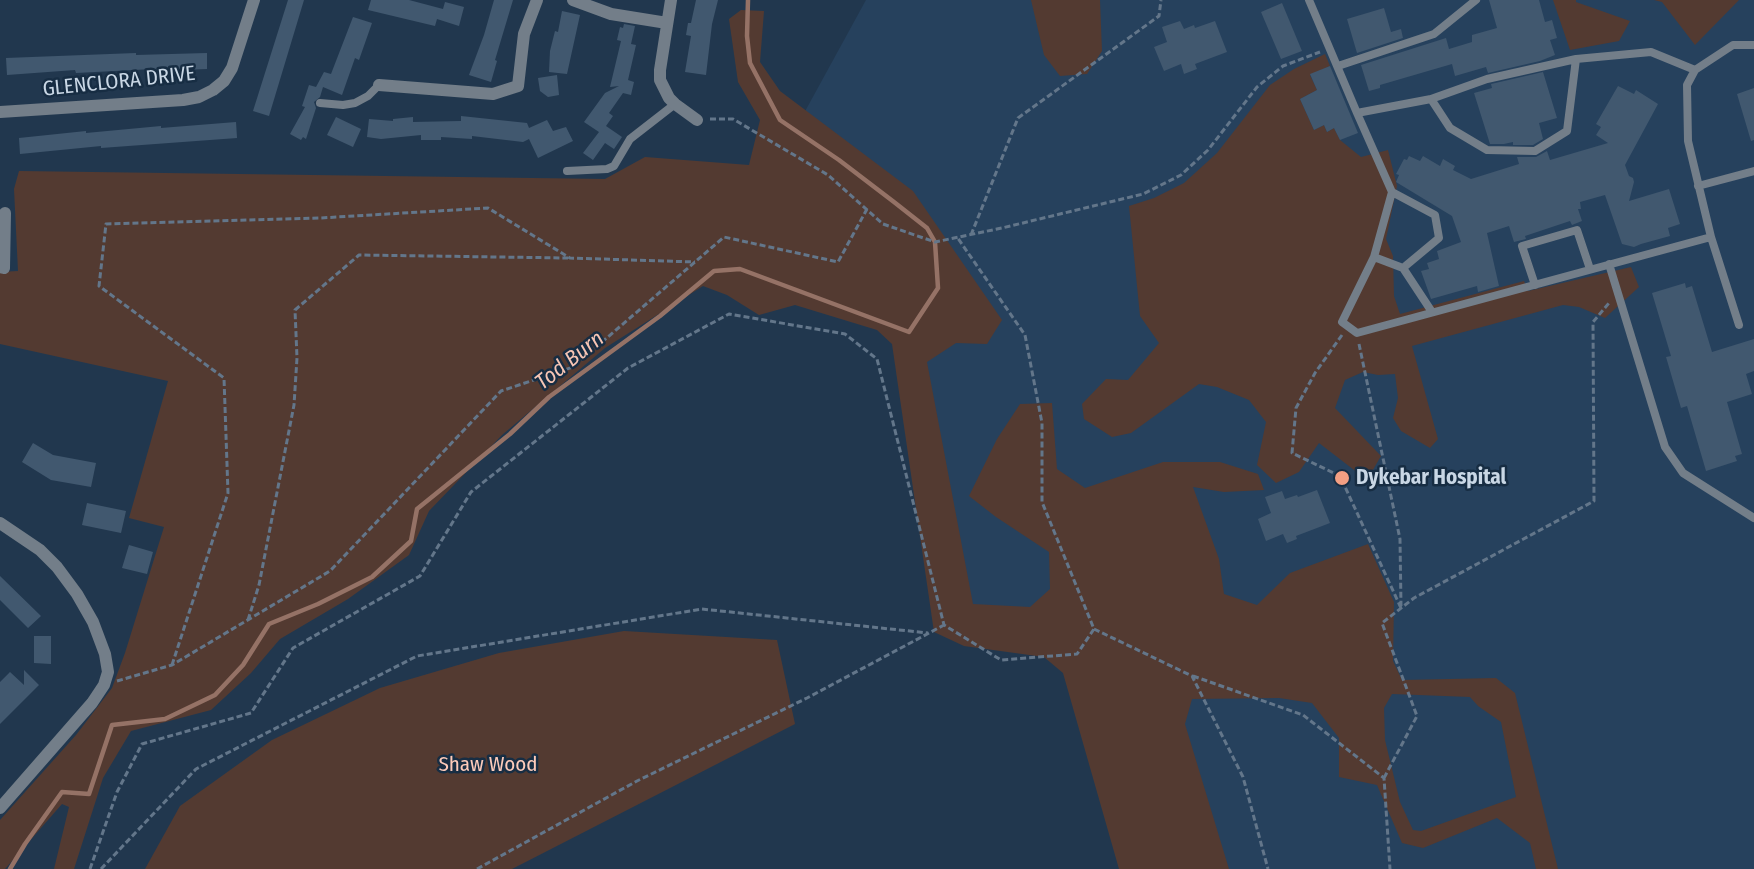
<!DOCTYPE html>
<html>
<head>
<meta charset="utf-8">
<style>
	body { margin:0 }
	canvas { display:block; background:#21374e }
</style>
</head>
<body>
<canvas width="1754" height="869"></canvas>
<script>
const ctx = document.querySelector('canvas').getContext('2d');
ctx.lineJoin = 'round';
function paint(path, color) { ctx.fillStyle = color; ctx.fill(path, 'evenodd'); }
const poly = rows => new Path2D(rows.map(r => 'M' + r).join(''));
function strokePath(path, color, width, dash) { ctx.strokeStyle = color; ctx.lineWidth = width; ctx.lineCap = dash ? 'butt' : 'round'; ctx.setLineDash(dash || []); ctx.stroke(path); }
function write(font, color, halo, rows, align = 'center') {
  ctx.font = font + ' "Fira Sans Condensed",sans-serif'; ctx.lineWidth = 5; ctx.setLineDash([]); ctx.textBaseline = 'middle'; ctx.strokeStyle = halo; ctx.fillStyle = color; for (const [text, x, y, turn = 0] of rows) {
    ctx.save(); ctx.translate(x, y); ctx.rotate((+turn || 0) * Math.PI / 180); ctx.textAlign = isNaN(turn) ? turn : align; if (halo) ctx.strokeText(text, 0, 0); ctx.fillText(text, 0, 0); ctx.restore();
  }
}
paint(poly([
	[866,0,1754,0,1754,869,1143,869,1085,633,957,622,902,335,722,263]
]), '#26415d');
paint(poly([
	[1031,0,1100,0,1102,51,1087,74,1060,76,1044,55],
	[1553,0,1576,0,1576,2,1630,21,1619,41,1570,50],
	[1654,0,1739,0,1695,45,1662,2],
	[741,10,764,11,760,62,780,91,913,191,1002,320,987,344,956,343,927,362,973,604,1030,607,1050,589,1049,552,996,517,969,496,997,439,1020,404,1052,403,1057,469,1085,488,1163,462,1220,462,1258,474,1264,490,1224,492,1193,487,1219,559,1224,594,1257,605,1290,573,1368,544,1394,602,1393,661,1402,680,1496,678,1515,693,1558,869,1536,869,1530,843,1497,818,1423,848,1402,843,1377,785,1339,777,1339,738,1312,703,1279,698,1192,699,1185,724,1229,869,1119,869,1063,673,1044,657,964,646,934,632,892,344,877,330,795,305,759,315,727,295,703,286,605,348,502,435,429,511,409,555,348,599,280,639,251,673,211,710,131,731,103,778,74,869,54,869,69,807,62,804,5,869,0,869,0,820,76,735,112,688,125,653,164,527,129,518,168,381,0,344,0,272,18,271,14,189,19,171,605,179,645,157,749,165,760,120,738,82,729,19],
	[1392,694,1470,697,1478,706,1501,722,1516,797,1421,831,1413,830,1400,802,1385,740,1384,708],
	[1325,54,1330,66,1310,75,1317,90,1300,99,1314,130,1324,125,1327,132,1334,128,1340,140,1361,157,1388,150,1397,186,1386,239,1393,256,1394,296,1400,314,1524,281,1528,291,1631,267,1639,287,1605,318,1579,307,1563,305,1412,346,1438,439,1430,448,1401,431,1393,418,1398,398,1395,374,1378,375,1363,372,1345,380,1335,408,1381,456,1367,480,1319,443,1299,472,1276,483,1257,465,1266,422,1249,400,1217,387,1199,384,1131,433,1112,437,1084,419,1082,404,1106,379,1128,380,1159,343,1140,316,1129,206,1154,198,1184,183,1217,153,1270,85,1294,69],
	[624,631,777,640,795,724,512,869,145,869,180,806,272,740,380,688,499,653]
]), '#533a31');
strokePath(poly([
	[10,869,25,844,62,792,89,794,112,725,165,719,215,695,243,665,269,624,318,604,372,577,411,541,417,509,510,434,549,397,660,316,714,271,740,269,909,332,938,288,935,242,927,228,894,202,839,160,780,120,750,63,747,36,748,0]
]), '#957266', 4.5);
paint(poly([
	[288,0,304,0,269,116,253,111],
	[371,0,409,0,443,9,445,2,464,7,459,26,437,19,435,26,368,10],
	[494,0,513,0,495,60,497,61,491,82,469,75,484,35],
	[696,0,718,0,712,24,706,75,685,72,691,36,686,35,688,23,691,23],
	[1489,0,1539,0,1545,22,1552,20,1557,38,1550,40,1555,55,1540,61,1488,73,1486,67,1455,76,1452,64,1380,85,1380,88,1369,91,1361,65,1446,38,1449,49,1472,42,1472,35,1497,28],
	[1282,3,1302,51,1281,59,1261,12],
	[1384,8,1391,32,1401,29,1403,38,1357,53,1347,19],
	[562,11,580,15,567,74,549,72,550,51,555,31,558,32],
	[353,17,372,23,359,60,355,58,342,95,323,87,320,97,314,102,316,108,306,139,303,137,301,140,290,134,305,107,302,106,309,85,316,87,324,72,331,74],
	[1180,21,1184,29,1194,25,1195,28,1215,21,1227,52,1195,64,1197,69,1184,74,1181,64,1164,71,1154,47,1167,42,1162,27],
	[624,24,635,26,631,44,636,45,628,80,634,82,631,95,623,93,609,113,613,116,606,126,622,137,614,149,605,143,593,160,583,153,599,132,584,122,605,93,619,86,610,87,621,41,617,40,620,27,623,28],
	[136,53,136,55,207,53,207,69,153,71,153,69,76,73,75,70,7,75,6,58],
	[1330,66,1358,133,1340,140,1334,128,1327,132,1324,125,1314,130,1300,99,1317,90,1310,74],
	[1543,72,1557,118,1539,123,1543,139,1533,145,1513,145,1513,142,1504,144,1490,144,1474,93,1492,88,1491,84],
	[557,75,559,95,548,97,540,91,538,78],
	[1618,86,1634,94,1636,90,1658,104,1625,165,1629,176,1633,178,1634,182,1629,201,1669,189,1680,224,1668,228,1670,236,1641,244,1634,247,1622,244,1605,195,1580,202,1581,209,1578,209,1582,221,1572,225,1570,221,1525,236,1526,239,1514,242,1509,226,1487,233,1499,286,1478,292,1477,286,1431,299,1421,271,1429,269,1427,263,1439,259,1437,251,1461,242,1452,216,1396,182,1399,175,1396,174,1404,159,1407,160,1409,156,1420,161,1423,156,1440,166,1443,159,1455,166,1453,170,1471,179,1519,164,1517,157,1536,157,1547,151,1550,160,1608,143,1596,135,1601,127,1596,124],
	[1754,88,1754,140,1751,141,1737,94],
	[461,116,527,123,529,128,547,120,553,131,566,127,573,141,538,158,529,139,523,142,472,136,472,139,441,137,441,140,421,140,421,135,381,139,367,137,369,119,393,121,393,119,413,117,413,122,461,121],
	[336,117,361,129,353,147,327,135],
	[236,122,237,138,101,148,101,146,20,154,19,138,86,131,86,133,161,126,161,128],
	[1685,283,1686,288,1692,286,1712,352,1754,339,1754,371,1746,374,1752,394,1727,402,1742,454,1735,456,1737,461,1706,471,1687,406,1681,408,1666,357,1671,356,1652,293],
	[33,443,53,455,96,463,91,487,51,480,22,462],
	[1317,490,1330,523,1296,536,1297,539,1287,543,1283,534,1266,541,1258,519,1271,513,1265,497,1282,491,1285,499,1297,495,1298,497],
	[87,503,126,511,121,533,82,525],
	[129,545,153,552,147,574,122,568],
	[0,576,41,616,28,628,0,600],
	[34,636,51,636,51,664,34,663],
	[24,670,39,685,0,724,0,682,10,672,24,685]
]), '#41586f');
strokePath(poly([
	[710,119,733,119,828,175,883,224,935,242,1002,228,1143,194,1181,175,1208,150,1257,87,1283,66,1320,52],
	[971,235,1018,118,1159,16,1161,0],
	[1342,335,1315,373,1296,408,1292,453,1340,476,1401,608],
	[1359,344,1400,539,1401,606],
	[248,620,259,585,294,405,297,358,295,310,359,255,568,258],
	[1094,629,1192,676,1243,777,1268,869],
	[172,665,228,493,224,378,99,286,106,224,320,218,488,208,570,258,695,262],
	[1193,676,1303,715,1384,778,1390,869],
	[117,681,172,665,330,571,501,391,573,367,724,237,838,262,867,209],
	[1384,778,1417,716,1382,623,1414,598,1594,501,1593,322,1609,303],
	[90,869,117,792,142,744,251,713,293,648,420,576,471,492,628,368,729,314,845,334,877,359,944,625,1001,660,1077,654,1094,629,1042,502,1042,423,1025,335,957,237],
	[101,869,196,769,417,656,702,609,928,633],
	[477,869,637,781,807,698,944,625]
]), '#63768a', 3, [6, 3]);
strokePath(poly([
	[1309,0,1357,113,1431,99,1487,79,1576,59,1651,52,1695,70,1733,45,1754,45],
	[1338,66,1434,34,1476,0],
	[1695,70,1687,85,1688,141,1711,237,1739,325],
	[1431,99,1450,128,1487,150,1535,151,1567,131,1576,59],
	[320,103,343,105,355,103,368,96,379,85],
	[1357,113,1392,192,1374,257,1342,322,1357,333,1711,237],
	[567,171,607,169,614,166,630,139,675,104],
	[1698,186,1754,171],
	[1392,192,1435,215,1439,238,1403,268],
	[1374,257,1403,268,1432,312],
	[1609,264,1665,447,1683,473,1754,518],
	[1535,285,1522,246,1577,230,1590,269]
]), '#737e89', 8);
strokePath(poly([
	[573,0,611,14,667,23],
	[671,0,660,70,660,80,669,98,675,104,697,120],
	[379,85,493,94,518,86,524,34,537,0],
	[0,112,183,100,199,97,213,90,224,81,232,68,254,0],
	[0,267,4,268,5,213],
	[0,523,40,550,57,567,77,594,93,622,105,654,108,672,104,685,92,703,0,808]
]), '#737e89', 12);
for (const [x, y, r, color] of [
	[1342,478,8,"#f39f83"]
]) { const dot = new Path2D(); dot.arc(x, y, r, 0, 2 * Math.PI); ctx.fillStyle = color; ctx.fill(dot); strokePath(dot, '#172d43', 2); }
write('21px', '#c9d7e5', '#172d43', [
	["GLENCLORA DRIVE",119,82,-6]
]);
write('bold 21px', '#c9d7e5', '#172d43', [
	["Dykebar Hospital",1356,478]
], 'left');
write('21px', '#fdcbba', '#172d43', [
	["Shaw Wood",488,765]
]);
write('italic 22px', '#f7c5b4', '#172d43', [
	["Tod Burn",570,361,-38]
]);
</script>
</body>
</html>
